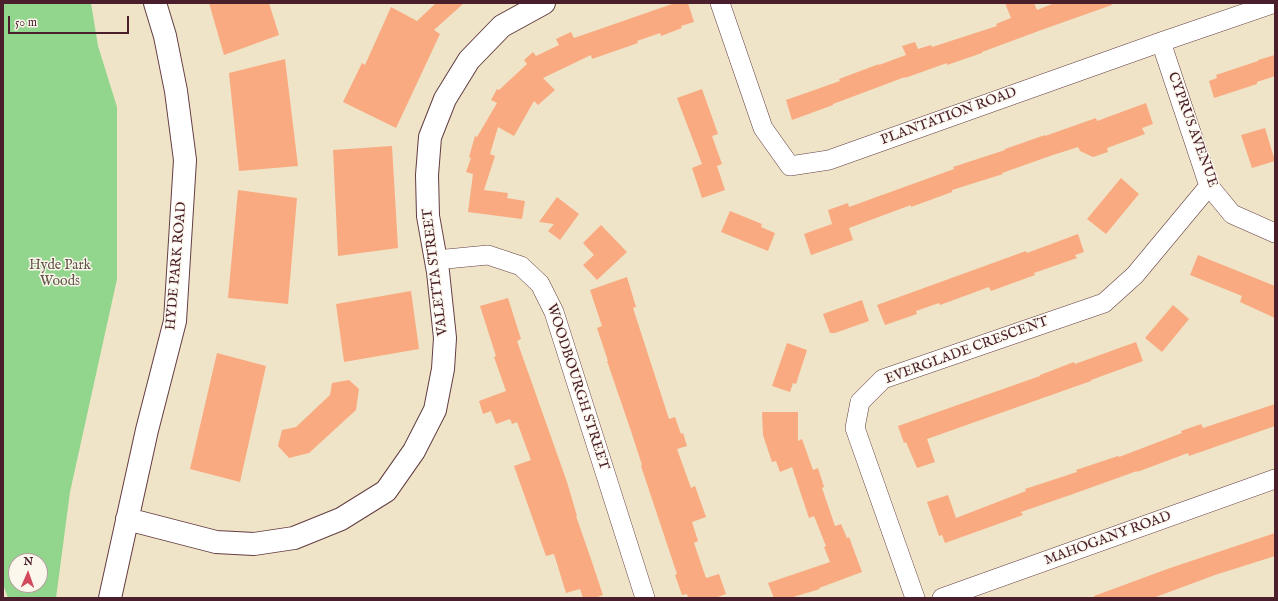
<!DOCTYPE html>
<html>
<head>
<meta charset="utf-8">
<style>
	body { margin:0 }
	#map { position:relative; width:1278px; height:601px; overflow:hidden; background:#efe4c7; font-family:"IM FELL English",serif }
	canvas { display:block }
	.frame { position:absolute; inset:0; border:4px solid #4a1f2b; pointer-events:none }
	.north { position:absolute; left:8px; top:553px; width:40px; height:40px; box-sizing:border-box; background:#fbf7ec; border:1px solid #b4a19f; border-radius:50%; rotate:2deg; font-size:11px; font-weight:700; line-height:16px; text-align:center; color:#4a1f2b }
	.north::after { content:''; display:block; margin:auto; width:14px; height:18px; background:#d1495b; clip-path:polygon(50% 0,100% 100%,50% 72%,0 100%) }
	.scale { position:absolute; left:8px; top:16px; width:121px; height:18px; box-sizing:border-box; border:2px solid #4a1f2b; border-top:0; padding-left:5px; font-size:12px; line-height:14px; white-space:nowrap; color:#4a1f2b; -webkit-text-stroke:3px #fbf7ec; paint-order:stroke }
</style>
</head>
<body>
<div id="map">
<canvas width="1278" height="601"></canvas>
<div class="frame"></div>
<div class="north">N</div>
<div class="scale">50 m</div>
</div>
<script>
const ctx = document.querySelector('canvas').getContext('2d');
ctx.lineJoin = 'round';
function paint(path, color) { ctx.fillStyle = color; ctx.fill(path, 'evenodd'); }
const poly = rows => new Path2D(rows.map(r => 'M' + r).join(''));
function strokePath(path, color, width, dash) { ctx.strokeStyle = color; ctx.lineWidth = width; ctx.lineCap = dash ? 'butt' : 'round'; ctx.setLineDash(dash || []); ctx.stroke(path); }
function write(font, color, halo, rows, align = 'center') {
  ctx.font = font + ' "IM FELL English",serif'; ctx.lineWidth = 3; ctx.setLineDash([]); ctx.textBaseline = 'middle'; ctx.strokeStyle = halo; ctx.fillStyle = color; for (const [text, x, y, turn = 0] of rows) {
    ctx.save(); ctx.translate(x, y); ctx.rotate((+turn || 0) * Math.PI / 180); ctx.textAlign = isNaN(turn) ? turn : align; if (halo) ctx.strokeText(text, 0, 0); ctx.fillText(text, 0, 0); ctx.restore();
  }
}
paint(poly([
	[3,3,91,3,98,46,117,107,117,279,70,492,56,598,8,598,3,584],
	[16,561,40,561,40,585,16,585]
]), '#92d58d');
paint(poly([
	[209,3,269,3,279,35,224,55],
	[436,3,464,3,434,30,440,34,396,128,343,102,362,63,365,65,391,7,417,21],
	[675,3,688,3,694,22,681,26,682,28,661,36,660,33,637,41,638,43,592,59,591,55,543,78,555,90,538,105,534,101,514,136,498,127,490,154,495,156,484,190,508,193,507,198,525,201,522,219,468,212,473,174,466,172,471,158,469,157,475,136,477,137,497,103,491,100,497,89,499,90,527,64,524,60,533,52,536,56,559,45,556,39,571,32,574,38],
	[1005,3,1034,3,1037,10,1055,3,1111,3,1112,5,1044,29,982,52,982,53,947,65,947,63,905,78,905,77,833,104,833,105,792,120,786,100,840,81,839,79,879,64,879,65,906,55,902,46,915,42,918,49,931,45,932,47,997,26,996,24,1011,18],
	[1275,55,1275,76,1257,82,1257,84,1214,98,1209,81,1217,78,1216,75,1258,61,1258,60],
	[285,59,298,166,239,171,229,73],
	[702,89,718,134,712,136,722,164,717,166,725,190,702,198,692,168,702,164,677,98],
	[1146,103,1153,124,1142,128,1145,134,1107,148,1108,152,1093,157,1080,151,1078,147,1050,156,1002,173,1003,174,952,190,952,192,911,207,911,205,849,228,853,240,811,255,804,234,832,224,828,210,848,203,849,207,954,169,953,167,1005,150,1005,149,1045,135,1045,136,1096,118,1097,121],
	[1265,128,1275,161,1252,168,1241,135],
	[392,146,398,248,338,256,333,150],
	[1121,178,1139,194,1106,234,1087,219],
	[238,190,297,198,288,304,228,298],
	[557,197,579,214,560,240,548,231,554,224,539,222],
	[730,211,762,224,761,227,775,233,768,251,721,232],
	[601,225,627,252,597,280,583,265,594,255,583,243],
	[1078,234,1084,252,1075,255,1077,258,1034,273,1035,275,991,291,989,287,940,305,939,303,916,311,917,314,885,325,877,305,1026,251,1027,253],
	[1198,255,1275,286,1275,318,1240,302,1242,296,1190,275],
	[627,277,636,307,633,308,669,419,675,417,681,434,683,433,687,446,677,449,691,488,695,486,706,517,692,522,698,541,694,543,706,578,719,574,726,594,715,598,688,598,687,594,682,595,675,575,677,574,641,466,642,465,631,431,607,361,608,361,597,328,602,326,590,290],
	[411,291,419,349,344,362,336,304],
	[508,298,521,339,517,341,567,482,577,516,576,516,592,562,603,595,595,598,583,598,580,589,566,593,554,554,546,556,514,466,531,460,517,422,512,424,510,419,496,424,491,411,483,414,479,401,506,391,494,357,496,356,480,306],
	[862,300,869,321,835,333,830,333,823,314],
	[1173,305,1189,319,1162,352,1145,338],
	[1136,342,1143,361,1091,380,1091,381,927,439,935,462,917,468,906,442,904,443,898,426,1040,376,1040,375,1074,362,1075,364],
	[787,343,807,350,796,384,793,383,790,392,772,386],
	[217,353,266,366,240,482,190,469],
	[349,380,359,389,356,410,309,453,289,458,278,446,282,430,296,427,330,395,332,383],
	[1275,404,1275,426,1189,456,1188,453,1137,472,1137,471,1073,494,1021,512,1023,515,945,543,942,535,939,536,927,502,948,495,956,518,1026,491,1025,489,1077,472,1076,470,1118,456,1119,457,1182,433,1181,431,1201,424,1203,428],
	[762,412,798,412,798,441,802,439,813,470,818,468,824,487,822,488,835,526,841,524,847,538,849,537,862,572,819,588,820,589,790,598,774,598,768,583,830,562,824,547,826,546,814,516,809,518,792,467,780,472,776,461,772,462,763,435],
	[1275,533,1275,556,1215,575,1153,598,1094,598,1094,596,1170,568]
]), '#f9aa81');
const street = poly([
	[720,3,763,128,790,166,829,160,1161,42,1275,3],
	[1161,42,1209,186,1232,214,1275,233],
	[436,260,488,255,521,266,540,284,554,312,645,598],
	[915,598,855,428,860,402,883,379,1104,303,1135,275,1209,186],
	[942,598,1275,479]
]);
const secondary = poly([
	[127,519,216,542,254,544,294,538,341,519,386,491,414,451,435,410,443,369,445,338,438,272,428,216,427,175,430,137,445,99,469,60,502,26,544,3],
	[110,598,147,430,175,321,185,160,176,91,165,36,155,3]
]);
strokePath(street, '#633d42', 20);
strokePath(secondary, '#633d42', 24);
strokePath(street, '#fff', 19);
strokePath(secondary, '#fff', 22);
write('14px', '#4a1f2b', '#fbf7ec', [
	["PLANTATION ROAD",949,117,-20],
	["CYPRUS AVENUE",1192,130,70],
	["HYDE PARK ROAD",177,266,-85],
	["VALETTA STREET",436,272,-97],
	["EVERGLADE CRESCENT",967,351,-20],
	["WOODBOURGH STREET",577,387,72],
	["MAHOGANY ROAD",1108,539,-20]
]);
write('14px', '#605648', '#fbf7ec', [
	["Hyde Park",60,266],
	["Woods",60,282]
]);
</script>
</body>
</html>
